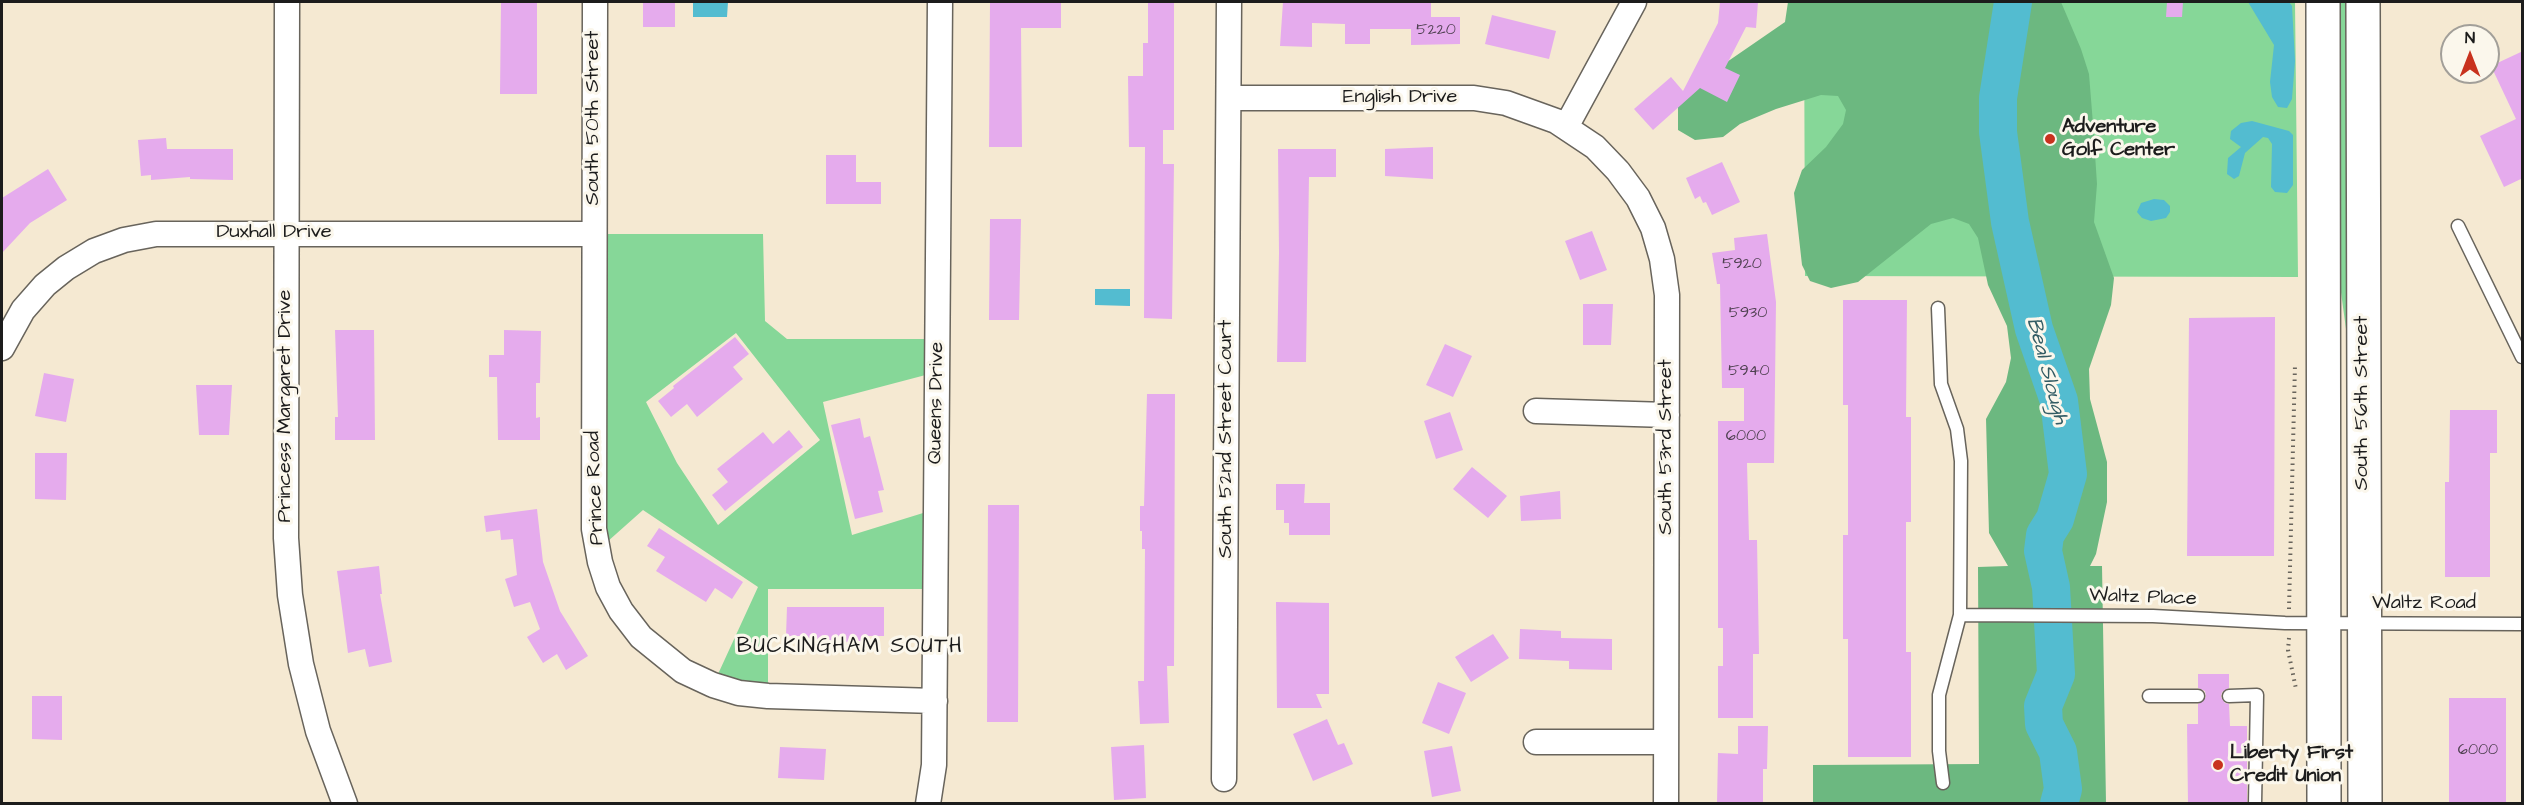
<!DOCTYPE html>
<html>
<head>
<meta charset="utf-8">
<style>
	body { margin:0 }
	#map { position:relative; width:2524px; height:805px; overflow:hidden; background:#f5e9d2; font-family:"Architects Daughter",sans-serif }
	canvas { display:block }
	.frame { position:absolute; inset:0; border:3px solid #1c1c1c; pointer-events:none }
	.north { position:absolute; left:2440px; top:24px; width:60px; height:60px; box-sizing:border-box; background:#fbf7ec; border:2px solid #a29f99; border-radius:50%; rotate:0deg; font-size:16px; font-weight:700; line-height:24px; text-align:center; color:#1c1c1c }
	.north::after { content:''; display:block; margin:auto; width:21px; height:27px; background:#c8321e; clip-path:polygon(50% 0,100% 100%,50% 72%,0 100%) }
</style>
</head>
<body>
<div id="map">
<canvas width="2524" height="805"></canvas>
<div class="frame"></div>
<div class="north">N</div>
</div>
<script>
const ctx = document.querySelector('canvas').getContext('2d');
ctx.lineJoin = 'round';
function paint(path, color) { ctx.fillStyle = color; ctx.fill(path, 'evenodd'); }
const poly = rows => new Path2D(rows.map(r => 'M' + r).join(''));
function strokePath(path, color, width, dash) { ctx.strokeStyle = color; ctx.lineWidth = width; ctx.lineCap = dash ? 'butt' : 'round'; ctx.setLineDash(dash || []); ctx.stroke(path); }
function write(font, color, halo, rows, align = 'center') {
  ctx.font = font + ' "Architects Daughter",sans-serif'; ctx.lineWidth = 6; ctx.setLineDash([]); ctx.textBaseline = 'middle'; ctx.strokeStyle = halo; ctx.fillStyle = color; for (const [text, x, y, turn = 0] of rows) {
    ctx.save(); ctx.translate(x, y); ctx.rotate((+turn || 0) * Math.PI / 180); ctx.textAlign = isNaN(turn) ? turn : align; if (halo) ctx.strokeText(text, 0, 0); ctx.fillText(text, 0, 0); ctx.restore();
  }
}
paint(poly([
	[1804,2,2295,2,2298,277,1805,276],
	[2336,2,2348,2,2353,329,2346,329,2340,285],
	[594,234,763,234,765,321,787,339,938,339,937,372,823,402,852,535,936,509,936,589,768,589,768,696,713,685,758,587,643,510,598,550],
	[736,333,820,440,718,525,677,463,646,402]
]), '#86d798');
paint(poly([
	[1788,2,2061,2,2081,49,2089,74,2093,124,2097,184,2094,222,2114,278,2111,305,2089,369,2090,399,2107,462,2107,502,2096,554,2090,566,2102,566,2106,803,1813,803,1813,765,1979,764,1978,567,2008,566,1989,533,1986,419,2006,382,2011,358,2007,326,1988,285,1978,238,1969,224,1953,218,1931,224,1858,282,1831,288,1810,281,1802,265,1794,193,1802,170,1826,147,1843,124,1846,110,1838,96,1821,95,1776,109,1740,124,1723,137,1695,140,1678,130,1678,103,1724,64,1785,22]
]), '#6cb880');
paint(poly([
	[693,2,728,2,727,17,693,17],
	[2248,2,2289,2,2292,6,2295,61,2292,99,2287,108,2278,107,2272,97,2270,82,2274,45],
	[2252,121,2289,131,2293,135,2293,185,2287,193,2275,192,2271,187,2272,144,2268,138,2263,137,2245,153,2239,176,2234,179,2227,174,2228,158,2241,147,2230,139,2231,131,2241,123],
	[2154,199,2164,200,2170,206,2170,212,2166,218,2151,221,2142,218,2137,212,2141,203],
	[1095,289,1130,289,1130,306,1095,305]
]), '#53bcd0');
strokePath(poly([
	[2013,2,1998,98,1998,132,2010,222,2034,329,2059,401,2068,474,2055,519,2045,535,2043,551,2051,587,2056,674,2043,706,2044,724,2058,752,2063,789,2059,804]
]), '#53bcd0', 38);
paint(poly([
	[501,2,537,2,537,94,500,94],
	[643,2,675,2,675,27,643,27],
	[990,2,1061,2,1061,28,1021,28,1022,147,989,147],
	[1148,2,1174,2,1174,130,1163,130,1163,164,1174,164,1172,319,1144,318,1145,147,1129,147,1128,76,1143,76,1143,43,1148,43],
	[1283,2,1431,2,1431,17,1460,17,1460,44,1411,45,1411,29,1370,29,1370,44,1345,44,1345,24,1312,23,1312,47,1280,46],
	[1720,2,1758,2,1756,28,1746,27,1725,68,1740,75,1727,102,1700,88,1653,130,1634,109,1671,77,1683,91,1718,23],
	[2167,2,2183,2,2182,17,2166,17],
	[1492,15,1556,31,1549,59,1485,44],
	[2523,51,2523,178,2504,187,2480,136,2516,119,2491,66],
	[166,138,167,149,233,149,233,180,190,179,190,177,151,180,151,175,141,176,138,140],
	[1433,147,1433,179,1385,176,1385,149],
	[1278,149,1336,149,1336,177,1309,177,1306,362,1277,362,1279,253],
	[826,155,856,155,856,182,881,182,881,204,826,204],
	[1722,162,1740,202,1712,215,1706,202,1703,203,1700,196,1695,199,1686,178],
	[48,169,67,200,30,223,2,253,2,198],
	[990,219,1021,219,1019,320,989,320],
	[1592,231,1607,270,1580,280,1565,241],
	[1767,234,1776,302,1774,463,1747,463,1749,540,1757,540,1759,654,1753,654,1753,718,1718,718,1718,666,1723,666,1723,628,1718,628,1718,421,1744,421,1744,388,1722,388,1720,284,1717,284,1712,253,1735,250,1734,238],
	[1843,300,1907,300,1906,417,1911,417,1911,522,1906,522,1906,652,1911,652,1911,757,1848,757,1848,639,1843,639,1843,535,1848,535,1848,405,1843,405],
	[1583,304,1613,304,1611,345,1583,345],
	[2275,317,2274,556,2187,556,2189,318],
	[335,330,374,330,375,440,335,440,335,417,338,417],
	[504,330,541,331,540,383,536,383,536,418,540,417,540,440,498,440,497,377,489,377,489,355,504,355],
	[735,337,749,354,733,367,743,379,697,417,687,404,671,417,658,401,674,388,673,386],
	[1445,344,1472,356,1453,397,1426,385],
	[44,373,74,379,66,422,35,416],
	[196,385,232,385,229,435,199,435],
	[1147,394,1175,394,1174,666,1167,666,1169,723,1140,724,1138,681,1144,681,1145,549,1142,549,1142,531,1140,531,1140,506,1144,506],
	[2450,410,2497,410,2497,453,2490,453,2490,577,2445,577,2445,482,2449,482],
	[1450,412,1463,450,1436,459,1424,421],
	[860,418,864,438,870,436,884,490,878,491,883,512,855,519,831,425],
	[789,430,803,447,725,511,712,495,728,482,717,469,763,432,773,444],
	[35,453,67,453,66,500,35,499],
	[1472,467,1507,496,1488,518,1453,489],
	[1276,484,1305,484,1304,503,1330,503,1330,535,1289,535,1289,523,1284,523,1284,510,1276,510],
	[1560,491,1561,519,1521,521,1520,496],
	[988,505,1019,505,1018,722,987,722],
	[537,509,543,562,560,611,588,656,566,670,557,654,543,663,527,637,540,629,530,602,514,607,505,579,517,575,513,539,501,540,500,530,486,532,484,516],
	[659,528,743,582,732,599,715,588,706,602,656,571,665,557,647,546],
	[379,566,382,594,380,594,392,662,369,667,365,649,348,653,337,571],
	[1276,602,1329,603,1329,694,1316,694,1322,708,1277,708],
	[787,607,884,607,884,636,864,636,864,642,808,642,808,636,786,636],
	[1520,629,1561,631,1561,638,1612,639,1612,670,1569,669,1569,661,1519,659],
	[1493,634,1509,658,1471,682,1455,657],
	[2198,674,2229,674,2229,688,2222,692,2221,697,2225,703,2229,704,2230,726,2247,726,2247,804,2188,804,2187,724,2198,724,2198,704,2206,697,2205,691,2198,688],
	[1438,682,1466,693,1449,734,1422,723],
	[32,696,62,696,62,740,32,739],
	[2449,698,2506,698,2506,804,2449,804],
	[1327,719,1338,745,1344,743,1353,764,1313,781,1293,734],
	[1738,726,1768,726,1767,769,1763,769,1763,804,1717,804,1718,753,1738,754],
	[1144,745,1146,798,1114,800,1111,747],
	[1452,746,1461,791,1432,797,1424,751],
	[780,747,826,749,824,780,778,778]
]), '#e5abed');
const service = poly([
	[2458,226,2522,357],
	[1938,308,1941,384,1957,429,1961,461,1960,615,1939,695,1939,751,1943,783],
	[1960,615,2153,616,2285,623,2522,624],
	[2149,696,2198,696],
	[2229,696,2257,695,2255,804]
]);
const minor = poly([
	[287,2,286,538,290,595,301,664,318,731,345,804],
	[595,2,594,529,600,562,608,587,621,611,641,637,683,671,713,685,739,693,768,696,935,701],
	[1229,98,1474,98,1506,103,1556,121,1595,147,1618,171,1638,198,1653,228,1662,259,1667,295,1666,804],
	[1566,127,1634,2],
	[2,348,23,310,45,285,66,268,94,251,124,240,156,234,594,234],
	[1536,411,1667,415],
	[1536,742,1666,742],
	[1224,779,1229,2],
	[928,804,934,765,940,2]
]);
const secondary = poly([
	[2323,2,2324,804],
	[2363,2,2365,804]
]);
strokePath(service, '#68645c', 15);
strokePath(minor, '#68645c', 27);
strokePath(secondary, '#68645c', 36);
strokePath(poly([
	[2289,609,2295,365],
	[2289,638,2288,650,2296,689]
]), '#68645c', 4, [1.5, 4.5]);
strokePath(service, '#fff', 12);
strokePath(minor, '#fff', 24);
strokePath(secondary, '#fff', 33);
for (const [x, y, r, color] of [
	[2050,139,6,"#c8321e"],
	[2218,765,6,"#c8321e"]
]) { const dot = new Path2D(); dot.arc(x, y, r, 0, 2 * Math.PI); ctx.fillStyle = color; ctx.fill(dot); strokePath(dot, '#fbf7ec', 2); }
write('16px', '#4e4050', null, [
	["5220",1436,31],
	["5920",1742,265],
	["5930",1748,314],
	["5940",1749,372],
	["6000",1746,437],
	["6000",2478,751]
]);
write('20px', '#1c1c1c', '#fbf7ec', [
	["English Drive",1400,98],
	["South 50th Street",594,118,-90],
	["Duxhall Drive",274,233],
	["Queens Drive",937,403,-89],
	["South 56th Street",2363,403,-90],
	["Princess Margaret Drive",286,406,-90],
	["South 52nd Street Court",1227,439,-90],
	["South 53rd Street",1667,447,-90],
	["Prince Road",596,488,-92],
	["Waltz Place",2143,598,2],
	["Waltz Road",2424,604]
]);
write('bold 20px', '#1c1c1c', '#fbf7ec', [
	["Adventure",2062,128],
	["Golf Center",2062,151],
	["Liberty First",2230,754],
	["Credit Union",2230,777]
], 'left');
write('italic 21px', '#325c64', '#fbf7ec', [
	["Beal Slough",2046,371,75]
]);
ctx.letterSpacing = '1.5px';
write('21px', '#1c1c1c', '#fbf7ec', [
	["BUCKINGHAM SOUTH",850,648]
]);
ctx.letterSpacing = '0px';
</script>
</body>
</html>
